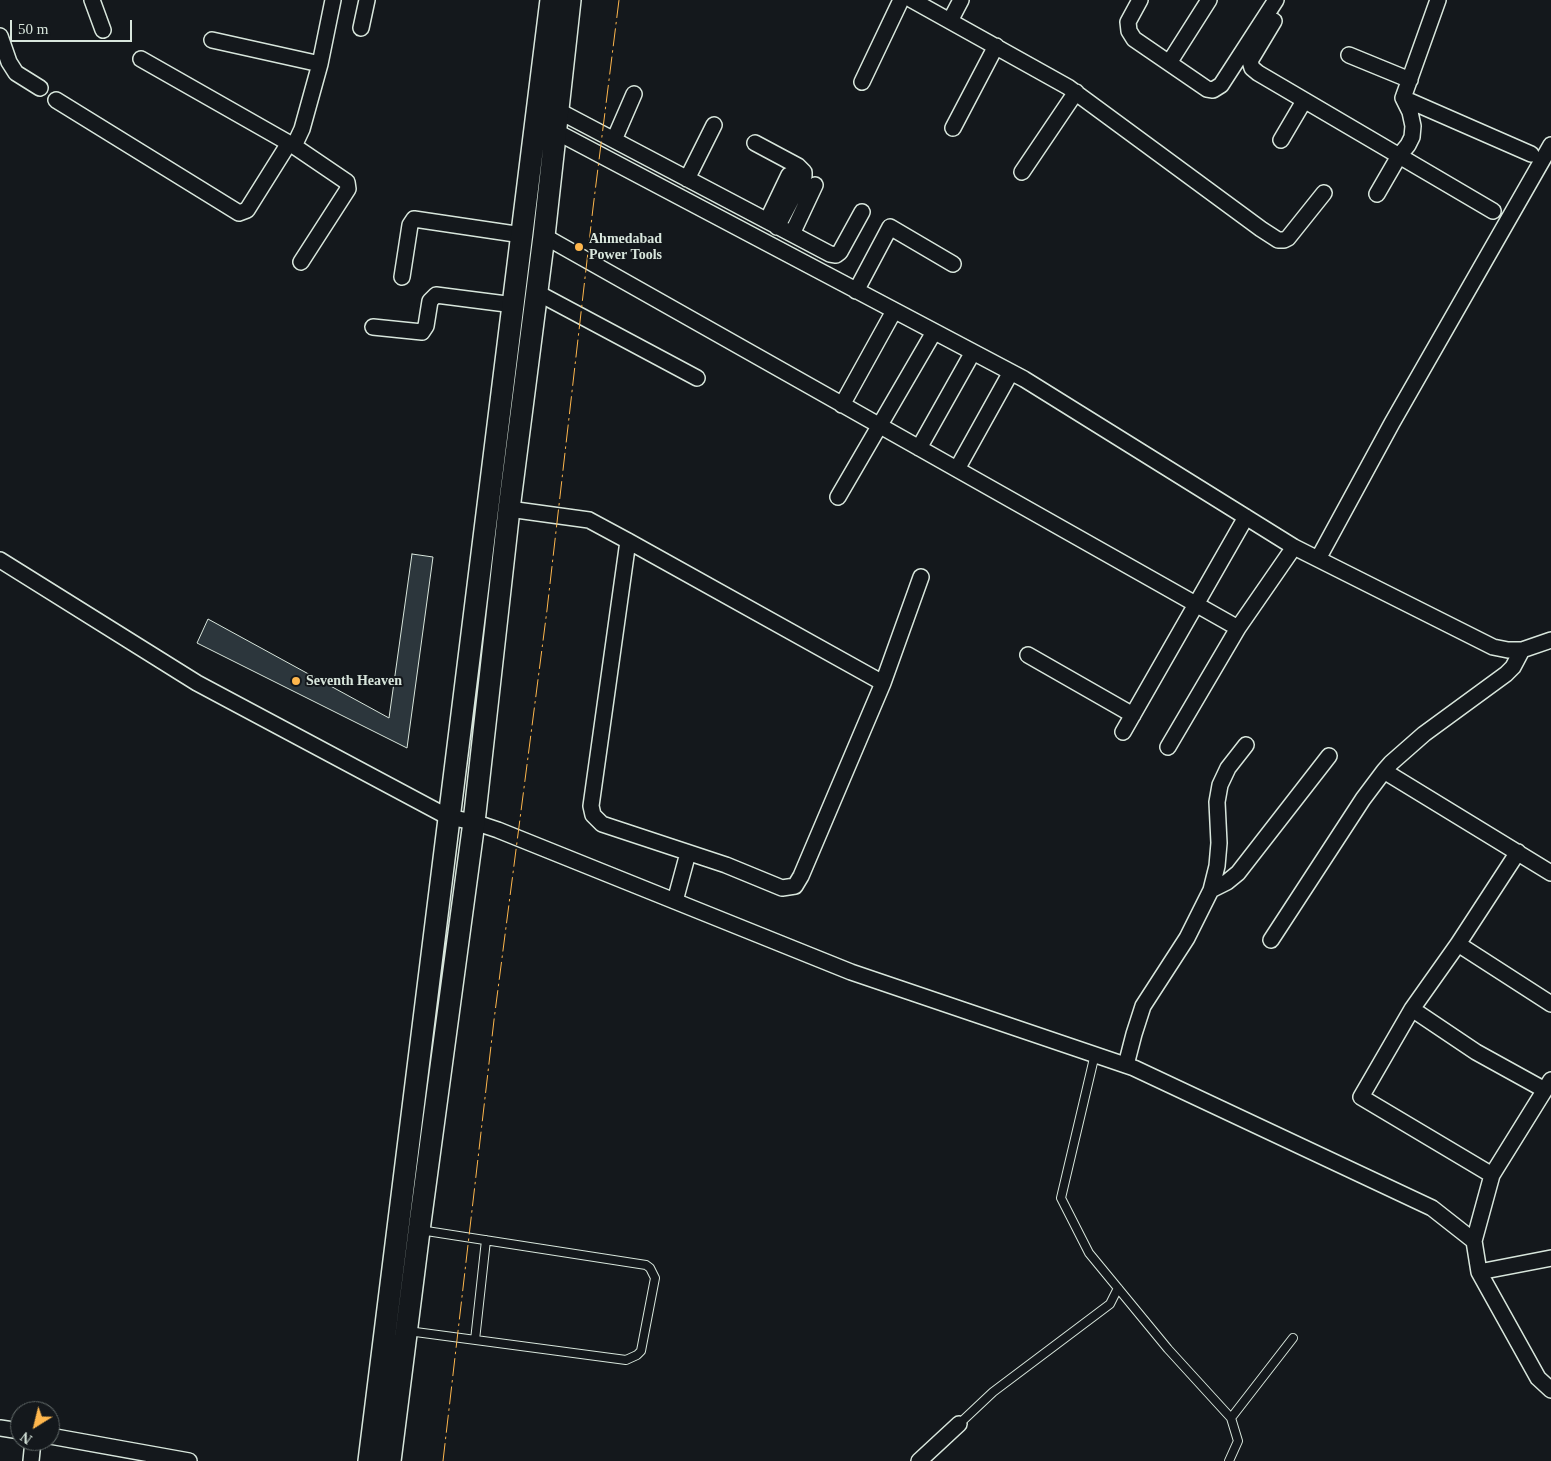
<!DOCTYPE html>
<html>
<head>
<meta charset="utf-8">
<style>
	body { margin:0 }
	#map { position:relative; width:1551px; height:1461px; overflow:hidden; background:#14181c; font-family:"Times New Roman",serif }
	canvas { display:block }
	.north { position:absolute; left:10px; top:1401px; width:50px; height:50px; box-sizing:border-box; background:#14181c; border:1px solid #626a69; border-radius:50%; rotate:216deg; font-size:14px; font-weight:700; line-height:20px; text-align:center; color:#d8e6dc }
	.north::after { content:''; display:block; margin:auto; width:18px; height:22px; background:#ffb74d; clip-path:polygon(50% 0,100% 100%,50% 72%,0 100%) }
	.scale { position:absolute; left:10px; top:20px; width:122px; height:22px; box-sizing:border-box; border:2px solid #d8e6dc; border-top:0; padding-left:6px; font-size:15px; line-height:18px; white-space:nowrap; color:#d8e6dc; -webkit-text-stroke:4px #14181c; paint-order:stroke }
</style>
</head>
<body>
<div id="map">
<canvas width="1551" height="1461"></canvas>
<div class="north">N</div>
<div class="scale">50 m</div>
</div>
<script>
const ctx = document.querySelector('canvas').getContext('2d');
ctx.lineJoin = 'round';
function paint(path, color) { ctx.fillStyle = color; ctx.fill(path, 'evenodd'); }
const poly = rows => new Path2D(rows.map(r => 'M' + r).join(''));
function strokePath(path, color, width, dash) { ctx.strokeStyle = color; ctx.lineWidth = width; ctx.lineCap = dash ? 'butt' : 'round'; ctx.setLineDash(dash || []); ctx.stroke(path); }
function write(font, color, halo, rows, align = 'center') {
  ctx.font = font + ' "Times New Roman",serif'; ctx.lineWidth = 4; ctx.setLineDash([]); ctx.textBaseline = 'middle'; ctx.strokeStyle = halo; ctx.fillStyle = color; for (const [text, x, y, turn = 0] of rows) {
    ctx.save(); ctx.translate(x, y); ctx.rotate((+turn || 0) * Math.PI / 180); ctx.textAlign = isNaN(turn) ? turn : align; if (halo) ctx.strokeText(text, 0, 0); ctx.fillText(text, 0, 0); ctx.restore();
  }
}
const building = poly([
	[412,554,433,557,407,748,197,643,208,619,389,718,412,554]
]);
paint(building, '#2c363c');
strokePath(building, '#d8e6dc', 1);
const lane = poly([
	[1095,1054,1061,1198,1089,1253,1168,1349,1231,1418,1238,1441,1229,1461],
	[408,1331,626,1360,637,1355,641,1351,655,1278,650,1268,646,1265,420,1230],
	[475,1340,486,1240],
	[1231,1418,1293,1338],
	[959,1424,993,1392,1110,1304,1118,1288]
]);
const street = poly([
	[92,0,103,30],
	[912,0,1068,87,1261,229,1278,240,1284,240,1288,238,1324,193],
	[1140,0,1128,22,1129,31,1134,39,1207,89,1213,90,1221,85,1276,0],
	[1438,0,1403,98,1531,154],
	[950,21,961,0],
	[1274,21,1250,61,1252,68,1258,73,1493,211],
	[361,28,367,0],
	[0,36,9,62,16,73,40,88],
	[212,40,320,64],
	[1349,55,1410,80],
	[141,59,294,146,347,182,348,189,301,262],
	[1169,63,1209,0],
	[862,82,901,0],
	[56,100,239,213,247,210,289,143],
	[557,110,830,254,836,255,840,252,862,212],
	[953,128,996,46],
	[555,131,1024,379,1294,547,1493,647,1508,650,1522,650,1551,640],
	[614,140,634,94],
	[1281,140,1304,101],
	[755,143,798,166,804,172,804,176,777,227],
	[294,146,302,129,320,64,333,0],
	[1022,172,1076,92],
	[687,179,714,125],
	[1377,194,1399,156,1408,145,1412,137,1413,126,1410,112,1403,98],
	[767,221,789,175],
	[792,234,815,185],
	[544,236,1238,628],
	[402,277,410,225,414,219,522,235],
	[856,291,890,227,953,264],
	[536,292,697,378],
	[373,327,422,332,426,326,430,301,436,295,514,305],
	[842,405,894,311],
	[919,448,973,352],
	[957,469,1011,372],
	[838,497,934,332],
	[509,509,589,520,628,541,883,683,801,876,795,886,782,888,726,865,602,824,593,815,591,806,628,541],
	[1318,559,1392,423,1551,145],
	[0,560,197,683,448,817,474,822,498,830,851,972,1134,1068,1432,1208,1474,1241,1479,1272,1538,1378,1551,1390],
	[1522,650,1513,667,1506,674,1424,734,1391,763,1384,771,1551,873],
	[1028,655,1133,715],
	[883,683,921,577],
	[1123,732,1246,517],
	[1168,747,1238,628,1294,547],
	[1211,890,1227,882,1238,873,1329,756],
	[675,901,688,853],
	[1271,940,1363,799,1384,771],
	[1458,944,1518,852],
	[1412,1009,1361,1097,1492,1175],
	[1126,1065,1134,1034,1143,1006,1187,938,1211,890,1217,866,1219,843,1217,802,1220,785,1228,768,1246,745],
	[1543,1089,1476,1052,1412,1009,1458,944,1551,1004],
	[1474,1241,1492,1175,1551,1080],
	[1479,1272,1551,1258],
	[0,1428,20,1431],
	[50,1436,189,1461],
	[31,1461,33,1441],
	[919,1461,959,1424]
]);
const secondary = poly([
	[369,1461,551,0],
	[390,1461,420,1223,474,822,509,509,544,236,570,0]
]);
strokePath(lane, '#d8e6dc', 10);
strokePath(street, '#d8e6dc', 18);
strokePath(secondary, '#d8e6dc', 24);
strokePath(lane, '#14181c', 8);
strokePath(street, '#14181c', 15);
strokePath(secondary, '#14181c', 21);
strokePath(poly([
	[443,1461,494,1020,547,610,593,208,619,0]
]), '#ffb74d', 1, [18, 4, 2.5, 4]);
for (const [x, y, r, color] of [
	[579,247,5,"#ffb74d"],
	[296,681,5,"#ffb74d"]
]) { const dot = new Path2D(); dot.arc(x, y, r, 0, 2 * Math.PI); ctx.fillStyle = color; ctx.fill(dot); strokePath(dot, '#14181c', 2); }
write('bold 14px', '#d8e6dc', '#14181c', [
	["Ahmedabad",589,239],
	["Power Tools",589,255],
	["Seventh Heaven",306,681]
], 'left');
</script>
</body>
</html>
